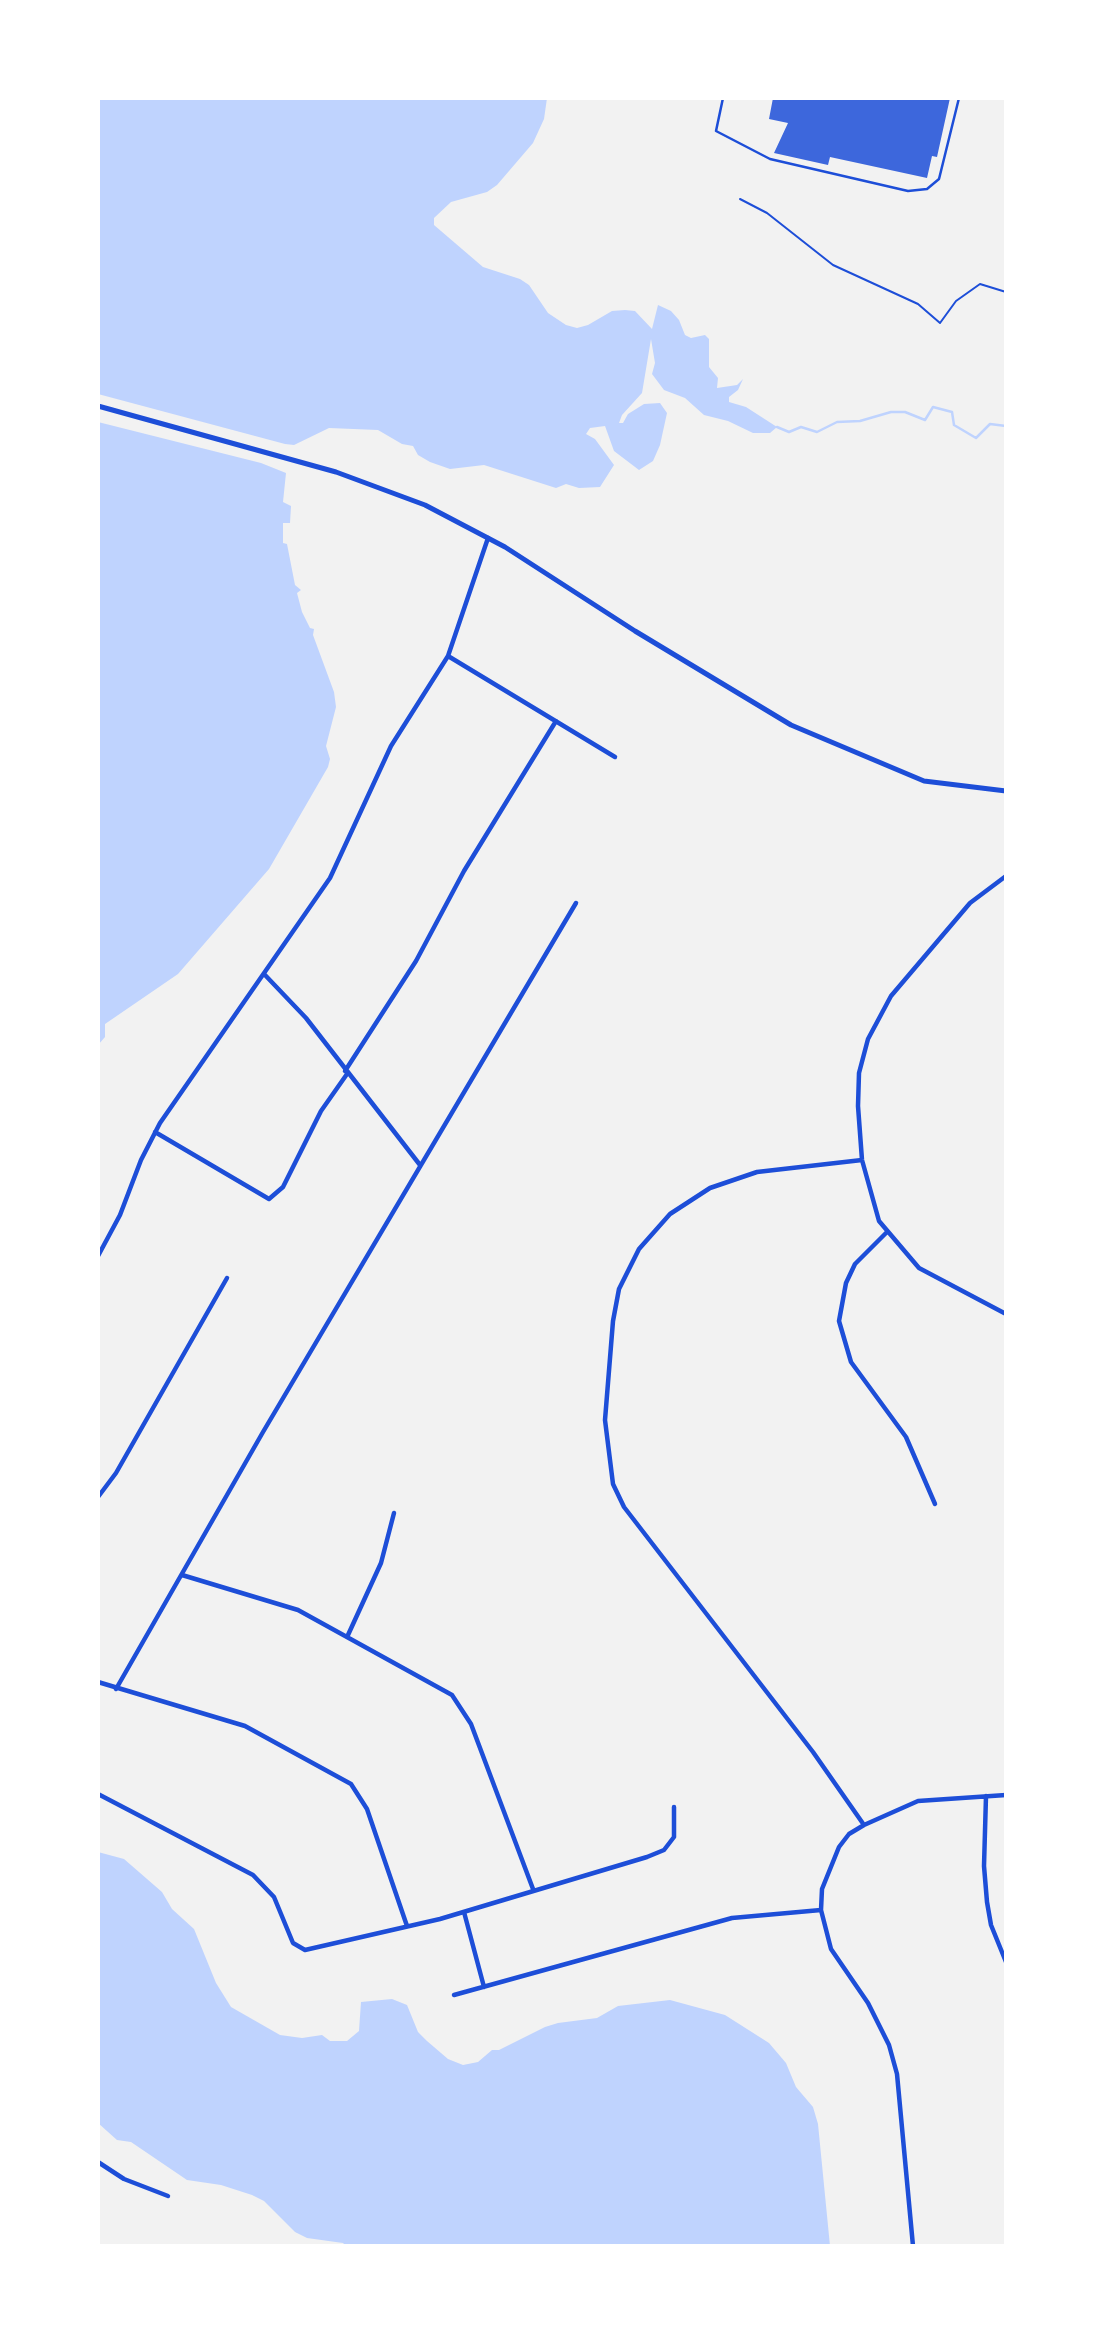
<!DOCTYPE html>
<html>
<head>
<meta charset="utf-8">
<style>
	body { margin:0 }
	#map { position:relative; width:1104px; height:2344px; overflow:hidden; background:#f2f2f2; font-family:Merriweather,serif }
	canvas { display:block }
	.frame { position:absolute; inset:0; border:100px solid #fff; pointer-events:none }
</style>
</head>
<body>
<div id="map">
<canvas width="1104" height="2344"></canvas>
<div class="frame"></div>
</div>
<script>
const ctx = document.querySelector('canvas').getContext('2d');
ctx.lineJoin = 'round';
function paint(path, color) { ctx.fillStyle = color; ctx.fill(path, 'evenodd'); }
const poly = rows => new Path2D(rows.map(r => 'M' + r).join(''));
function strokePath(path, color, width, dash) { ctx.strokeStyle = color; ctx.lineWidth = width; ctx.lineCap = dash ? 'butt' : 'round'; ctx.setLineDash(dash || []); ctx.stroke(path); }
paint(poly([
	[98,98,547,98,544,119,533,143,497,185,487,192,451,202,434,218,434,225,483,267,520,279,529,285,548,313,566,325,577,328,588,325,612,311,625,310,635,311,652,329,658,305,671,311,679,320,685,335,691,338,705,335,709,339,709,367,718,378,717,388,737,385,743,379,738,390,729,397,729,402,746,407,777,427,770,433,753,433,728,421,704,415,685,398,664,390,652,374,655,363,651,339,642,393,622,415,619,423,623,423,628,414,644,404,660,403,667,413,660,445,653,461,639,470,614,451,605,426,590,428,586,434,595,439,614,465,600,487,579,488,566,484,556,488,484,465,450,469,430,462,418,455,413,446,402,444,378,430,329,428,294,445,285,444,98,394],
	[98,422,261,463,286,473,283,502,291,506,290,523,283,523,283,543,287,544,295,585,301,590,297,593,302,612,310,628,314,629,313,635,334,692,336,707,326,746,330,759,328,767,269,869,178,974,105,1024,105,1037,98,1045],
	[98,1852,124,1859,162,1892,172,1909,194,1929,216,1983,231,2007,280,2035,302,2038,322,2035,330,2041,347,2041,359,2031,361,2002,392,1999,407,2005,418,2032,427,2041,448,2059,463,2065,478,2062,492,2050,499,2050,545,2027,558,2023,597,2018,618,2006,670,2000,725,2015,769,2043,786,2063,796,2087,813,2107,818,2124,830,2246,346,2246,343,2243,307,2238,295,2232,264,2201,252,2195,221,2185,187,2180,131,2142,117,2140,98,2123]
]), '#bfd3fe');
strokePath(poly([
	[777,427,789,432,801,427,817,432,837,422,860,421,891,412,905,412,925,420,933,407,952,412,954,425,976,438,990,424,1006,426]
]), '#bfd3fe', 2.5);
paint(poly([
	[773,98,950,98,937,157,932,156,927,178,830,157,828,165,774,153,788,123,769,119]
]), '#3d67dc');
strokePath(poly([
	[740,199,767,213,833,265,918,304,940,323,956,301,980,284,1006,292]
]), '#1d4ed8', 2);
strokePath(poly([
	[723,98,716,131,770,159,908,191,927,189,939,179,959,98]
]), '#1d4ed8', 2.5);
strokePath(poly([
	[448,656,615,757],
	[1006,876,970,903,891,996,868,1039,859,1073,858,1106,862,1160,879,1221,919,1268,1006,1314],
	[265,975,306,1018,420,1165],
	[345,1071,416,961,464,871,556,721],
	[155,1132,269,1199,283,1187,321,1111,347,1074],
	[862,1160,757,1172,710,1188,670,1214,639,1249,619,1289,613,1321,605,1420,613,1484,624,1507,813,1752,864,1825],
	[887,1232,855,1264,846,1283,839,1321,851,1362,906,1437,935,1504],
	[98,1256,120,1215,141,1160,160,1123,330,878,391,746,448,656,488,538],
	[98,1497,116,1473,227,1278],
	[182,1575,298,1610,452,1695,471,1724,533,1889],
	[348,1635,381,1563,394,1513],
	[98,1682,245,1726,351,1784,367,1809,407,1926],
	[116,1689,263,1432,576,903],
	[98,1794,253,1875,274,1897,293,1943,305,1950,440,1919,647,1857,664,1850,674,1837,674,1807],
	[986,1796,984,1866,987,1902,991,1925,1006,1962],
	[464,1912,484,1987],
	[454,1995,732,1918,821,1910],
	[98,2162,124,2179,168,2196],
	[913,2246,897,2074,889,2045,868,2003,831,1949,821,1910,822,1889,839,1847,849,1834,864,1825,918,1801,1006,1795]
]), '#1d4ed8', 4.5);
strokePath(poly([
	[98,406,336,472,425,505,505,547,635,631,791,725,924,781,1006,791]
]), '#1d4ed8', 5);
</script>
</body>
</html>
